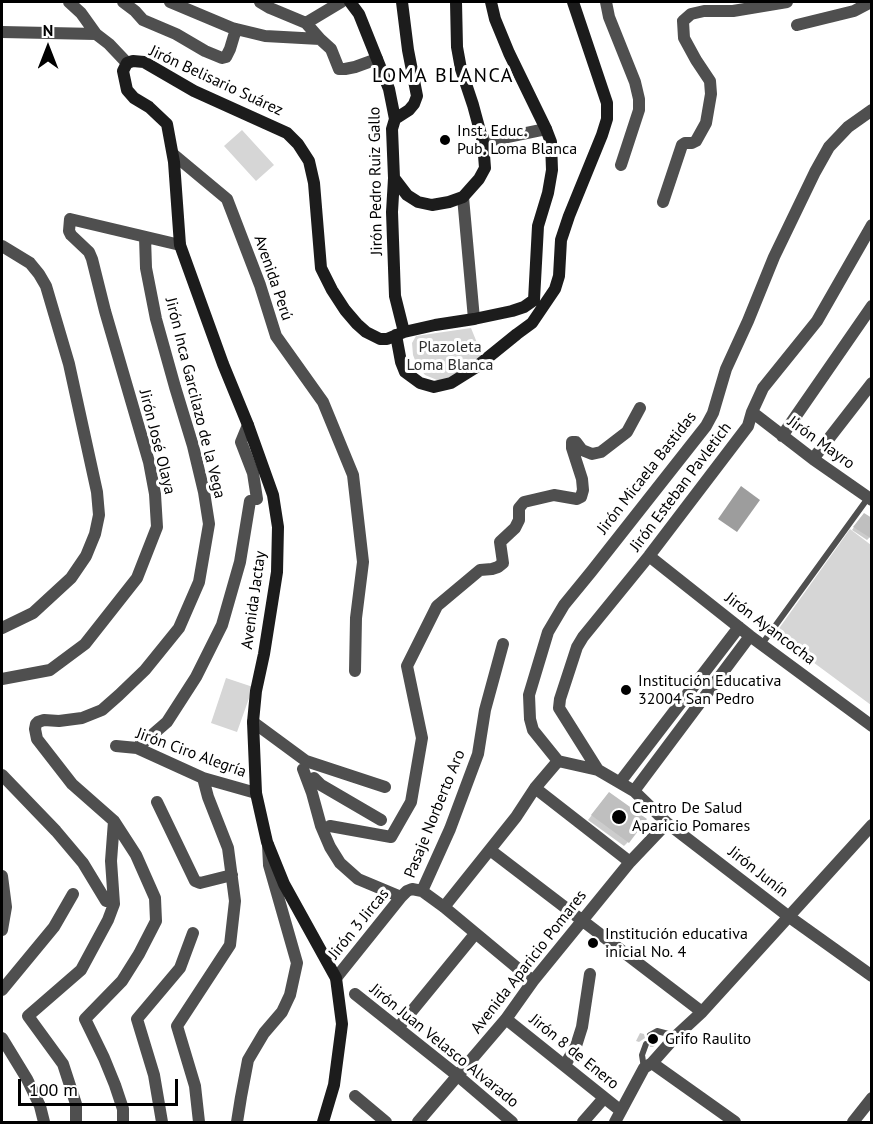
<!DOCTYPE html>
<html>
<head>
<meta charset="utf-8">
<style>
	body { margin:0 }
	#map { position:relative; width:873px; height:1124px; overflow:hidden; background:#fff; font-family:"PT Sans",sans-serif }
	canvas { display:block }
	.frame { position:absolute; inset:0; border:3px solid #000; pointer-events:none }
	.north { position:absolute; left:18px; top:18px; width:60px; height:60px; -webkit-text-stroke:4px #fff; paint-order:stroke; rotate:0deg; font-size:16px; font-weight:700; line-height:24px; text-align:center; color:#000 }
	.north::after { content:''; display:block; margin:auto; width:21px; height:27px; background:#000; clip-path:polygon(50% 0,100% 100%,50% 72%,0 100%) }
	.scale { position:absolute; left:18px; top:1079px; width:160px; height:27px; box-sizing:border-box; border:3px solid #000; border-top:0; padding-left:8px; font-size:18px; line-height:21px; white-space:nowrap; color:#000; -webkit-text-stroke:4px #fff; paint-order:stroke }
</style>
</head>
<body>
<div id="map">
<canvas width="873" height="1124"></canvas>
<div class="frame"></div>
<div class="north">N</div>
<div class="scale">100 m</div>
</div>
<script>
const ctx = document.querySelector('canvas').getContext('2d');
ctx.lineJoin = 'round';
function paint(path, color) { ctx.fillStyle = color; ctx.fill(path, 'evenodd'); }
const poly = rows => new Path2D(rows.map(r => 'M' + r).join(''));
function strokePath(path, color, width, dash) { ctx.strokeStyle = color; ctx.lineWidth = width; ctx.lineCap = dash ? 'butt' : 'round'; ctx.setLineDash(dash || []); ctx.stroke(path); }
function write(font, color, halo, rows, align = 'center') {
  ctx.font = font + ' "PT Sans",sans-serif'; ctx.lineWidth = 6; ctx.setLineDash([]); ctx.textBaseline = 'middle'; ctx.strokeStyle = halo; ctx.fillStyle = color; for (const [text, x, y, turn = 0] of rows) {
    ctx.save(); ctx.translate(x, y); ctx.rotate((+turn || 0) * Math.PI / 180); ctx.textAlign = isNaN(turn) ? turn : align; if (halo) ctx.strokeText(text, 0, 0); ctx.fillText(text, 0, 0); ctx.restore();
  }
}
paint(poly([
	[242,130,274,165,256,181,224,146],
	[471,328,486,365,442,382,425,375,417,365,413,355,412,343,416,336],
	[850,529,871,545,871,705,775,634],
	[226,678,253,687,237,732,211,723]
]), '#d6d6d6');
paint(poly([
	[741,486,760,500,737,532,718,519]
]), '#9d9d9d');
paint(poly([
	[861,517,872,535,867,540,852,530],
	[605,798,628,842,624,846,588,820],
	[640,1033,644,1034,645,1038,639,1042,636,1041],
	[656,1039,658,1040,658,1042,653,1047,650,1047,649,1042]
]), '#0003');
paint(poly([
	[864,513,872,518,872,539,853,527],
	[609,792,647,819,629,843,591,815]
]), '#bfbfbf');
strokePath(poly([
	[762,644,868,498],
	[650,1035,657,1031,676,1036],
	[644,1068,642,1055,646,1044]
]), '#4f4f4f', 6);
strokePath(poly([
	[69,2,81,13,96,34,109,44,127,63],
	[123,2,135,11,143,20,176,34,205,51,222,58,226,57,230,49,236,29],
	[170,2,232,28,265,36,320,39],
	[260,2,270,8,306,23,320,39,331,49,339,69,345,69,355,67,377,59],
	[606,2,609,17,635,82,639,99,639,110,621,165],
	[306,23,341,2],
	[797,25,854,11,871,2],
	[2,32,96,34],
	[872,110,848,127,829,147,815,172,774,257,748,321,726,369,713,413,706,426,591,572,564,605,548,632,529,695,530,719,533,730,558,761,598,770,634,791,667,823,788,916,872,976],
	[483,142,546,129],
	[173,154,227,199,260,285,276,336,323,402,353,475,363,562,356,618,355,671],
	[463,197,474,319],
	[663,202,682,145,685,143,692,143,696,141,706,123,711,94,710,81,696,60,684,38,683,21,691,14,704,11,733,11,787,2],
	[2,246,30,263,39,274,46,286,69,364,97,492,99,515,95,534,86,556,71,578,33,613,2,628],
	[752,412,813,459,872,500],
	[248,425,241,442,253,473,257,499],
	[782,436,872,306],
	[813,459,872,383],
	[649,556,750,636,872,726],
	[2,679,50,670,85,644,137,578,157,527,155,494,149,462,105,311,92,259,89,252,71,235,69,231,70,219,180,245],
	[253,722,306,761,385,787],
	[116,746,137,748,203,778,256,793],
	[137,748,167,722,196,677,222,625,240,562,250,501],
	[303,769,312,793,321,826,330,847,340,863,358,879,401,897],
	[598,770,559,708,560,699,577,647,583,637,649,556,748,426,752,412,763,388,817,321,872,225],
	[2,775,56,831,83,863,106,901],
	[314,778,321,785,381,820],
	[620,782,739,627],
	[535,788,630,862],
	[634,791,750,636],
	[157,802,195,881,200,883,232,875],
	[330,826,391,837,411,802,422,738,407,666,437,606,480,570,492,569,498,567,503,563,500,542,515,528,519,520,519,508,524,502,554,495,577,499,581,497,583,490,582,479,572,448,572,442,576,442,582,450,592,454,601,452,627,432,640,408],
	[490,850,702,1012],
	[2,876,6,907,2,930],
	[422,891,450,829,478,754,485,710,503,644],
	[444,907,516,817,535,788,558,761],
	[336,978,401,897,407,891,412,889,422,891,444,907,533,981],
	[2,990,54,927,73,894],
	[355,994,458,1076,512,1122],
	[506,1019,621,1111],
	[398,1028,475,934],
	[2,1038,27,1079,40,1106,44,1122],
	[652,1063,735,1122],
	[565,1065,576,1046,582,1027,590,974],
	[355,1096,386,1122],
	[76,1122,76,1104,63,1064,28,1016,81,970,108,920,114,904,111,861,114,821],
	[123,1122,123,1109,115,1085,104,1058,85,1019,122,981,139,954,156,921,155,898,136,855,114,821,72,784,37,739,35,729,36,724,38,722,44,720,59,721,82,718,102,710,119,695,145,670,179,628,199,582,209,524,204,492,193,446,175,387,156,319,146,268,145,237],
	[162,1122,154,1075,137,1019,180,968,193,933],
	[199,1122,195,1086,177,1026,230,945,235,901,228,848,208,797,203,778],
	[237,1122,241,1097,248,1060,264,1033,282,1012,290,995,297,963,269,865,268,845],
	[418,1122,506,1019,533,981,630,862,667,823],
	[583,1122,604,1098],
	[615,1122,644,1068,652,1063,676,1036,702,1012,872,825],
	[853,1122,872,1098]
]), '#4f4f4f', 12);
strokePath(poly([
	[350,2,359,14,389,89,395,119,392,129,394,178,392,212,395,296,404,332],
	[395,119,409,110,414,104,417,96,408,50,402,2],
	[394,178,407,195,418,202,432,205,449,202,463,197,479,179,485,168,483,142,473,105,461,69,457,47,456,2],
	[396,335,401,362,405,372,420,383,434,387,451,383,475,368,517,334,532,323,555,289,559,276,561,240,569,216,602,135,607,119,607,103,573,2],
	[323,1122,334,1085,341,1032,342,1024,336,978,284,884,267,842,256,793,253,722,256,691,264,654,277,572,278,527,273,495,248,425,223,364,180,245,174,162,167,124,149,107,134,98,127,90,123,71,127,63,133,61,144,62,194,91,287,133,298,144,309,161,314,183,321,268,332,290,345,310,357,324,366,332,380,339,387,339,404,332,435,325,474,319,512,311,524,307,534,300,538,226,548,193,552,170,551,142,546,129,509,53,495,19,491,2]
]), '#1c1c1c', 12);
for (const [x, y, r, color] of [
	[445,140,6,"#000"],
	[626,690,6,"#000"],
	[619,817,8,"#000"],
	[593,943,6,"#000"],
	[653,1039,6,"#000"]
]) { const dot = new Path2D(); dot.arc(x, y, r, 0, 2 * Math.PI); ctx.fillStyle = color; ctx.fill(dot); strokePath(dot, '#fff', 2); }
write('16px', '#000', '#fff', [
	["Jirón Belisario Suárez",216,81,25],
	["Jirón Pedro Ruiz Gallo",376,181,-91],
	["Avenida Perú",273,278,71],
	["Jirón Inca Garcilazo de la Vega",195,398,76],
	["Jirón José Olaya",157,442,76],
	["Jirón Mayro",821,443,36],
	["Jirón Micaela Bastidas",647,473,-52],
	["Jirón Esteban Pavletich",681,487,-53],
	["Avenida Jactay",254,600,-82],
	["Jirón Ayancocha",770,629,37],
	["Jirón Ciro Alegría",191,753,20],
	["Pasaje Norberto Aro",435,814,-68],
	["Jirón Junín",758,872,38],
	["Jirón 3 Jircas",359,924,-51],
	["Avenida Aparicio Pomares",529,962,-52],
	["Jirón Juan Velasco Alvarado",444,1046,39],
	["Jirón 8 de Enero",574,1052,39]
]);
write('16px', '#000', '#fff', [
	["Inst. Educ.",457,131],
	["Pub. Loma Blanca",457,149],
	["Institución Educativa",638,681],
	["32004 San Pedro",638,699],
	["Centro De Salud",632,808],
	["Aparicio Pomares",632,826],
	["Institución educativa",605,934],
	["inicial No. 4",605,952],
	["Grifo Raulito",665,1039]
], 'left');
write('16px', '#2d2d2d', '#fff', [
	["Plazoleta",450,347],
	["Loma Blanca",450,365]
]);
ctx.letterSpacing = '1.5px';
write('20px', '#000', '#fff', [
	["LOMA BLANCA",443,76]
]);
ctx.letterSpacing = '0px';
</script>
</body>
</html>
